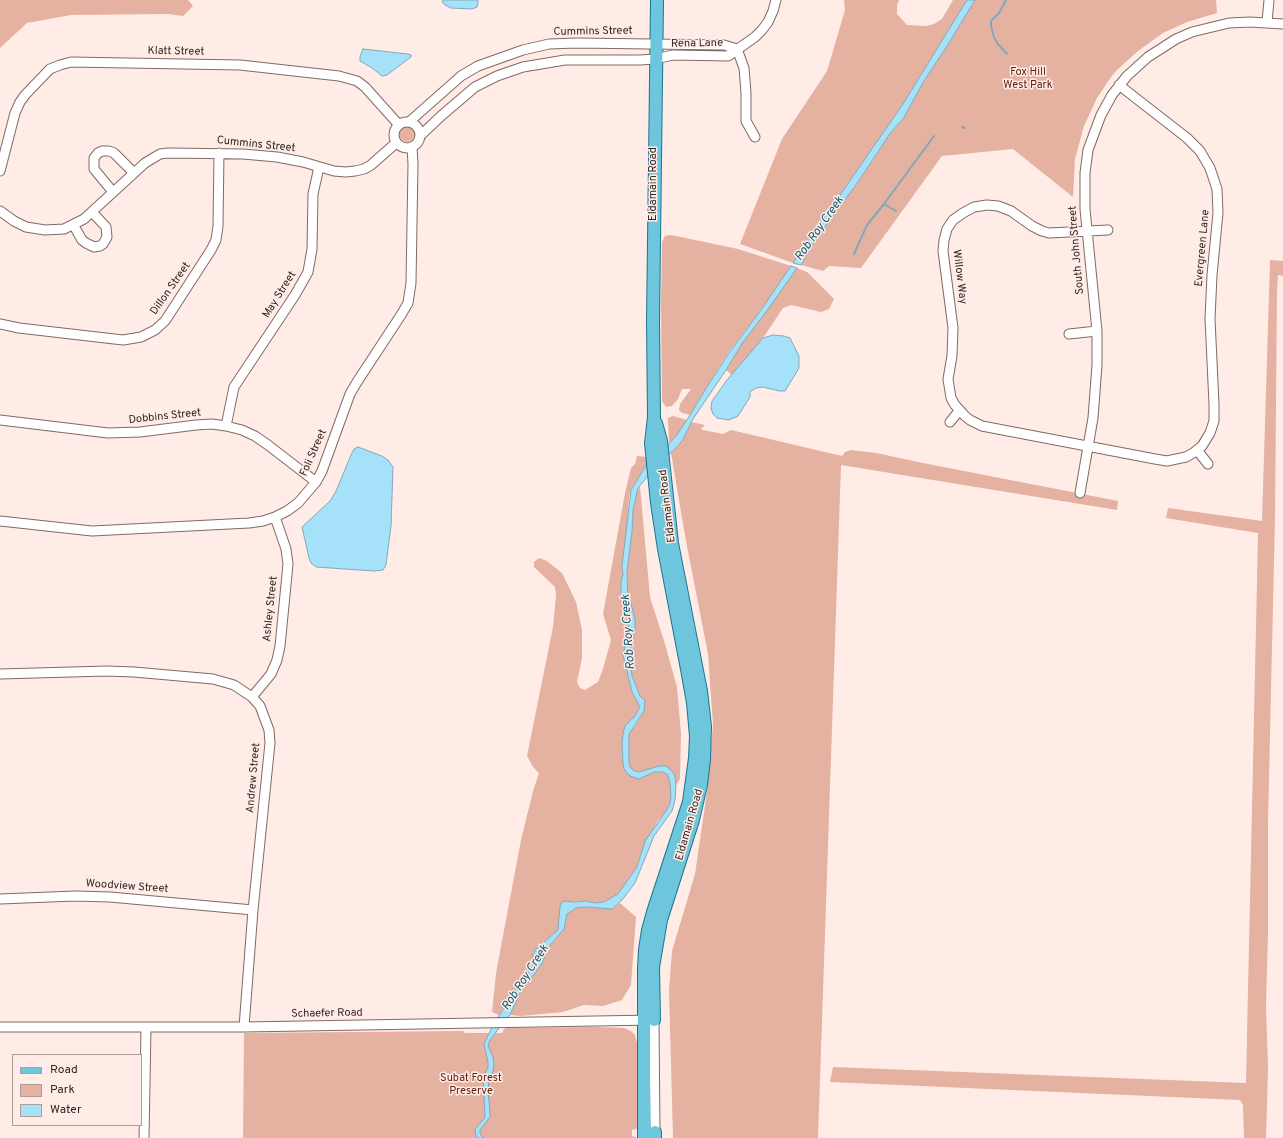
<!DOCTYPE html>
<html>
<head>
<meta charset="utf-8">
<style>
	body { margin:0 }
	#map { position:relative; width:1283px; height:1138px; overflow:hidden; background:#ffece7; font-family:Overpass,sans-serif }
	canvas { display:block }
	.legend { position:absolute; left:12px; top:1054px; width:130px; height:72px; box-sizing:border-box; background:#ffece7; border:1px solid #ad9d99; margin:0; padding:5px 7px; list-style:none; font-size:12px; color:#312623 }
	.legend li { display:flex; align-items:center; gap:8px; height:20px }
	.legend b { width:20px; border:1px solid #ad9d99 }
</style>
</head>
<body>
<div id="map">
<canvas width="1283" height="1138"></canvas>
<ul class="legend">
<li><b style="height:5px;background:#6ec6dd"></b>Road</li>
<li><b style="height:11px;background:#e5b1a1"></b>Park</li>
<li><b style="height:11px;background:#a5e1f8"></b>Water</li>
</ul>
</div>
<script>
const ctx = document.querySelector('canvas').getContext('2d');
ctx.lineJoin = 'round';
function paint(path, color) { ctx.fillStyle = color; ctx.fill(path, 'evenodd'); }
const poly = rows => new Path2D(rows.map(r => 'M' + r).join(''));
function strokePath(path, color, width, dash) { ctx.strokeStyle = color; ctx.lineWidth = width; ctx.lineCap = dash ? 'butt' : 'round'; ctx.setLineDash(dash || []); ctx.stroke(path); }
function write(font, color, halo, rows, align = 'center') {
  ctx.font = font + ' Overpass,sans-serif'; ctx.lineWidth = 3; ctx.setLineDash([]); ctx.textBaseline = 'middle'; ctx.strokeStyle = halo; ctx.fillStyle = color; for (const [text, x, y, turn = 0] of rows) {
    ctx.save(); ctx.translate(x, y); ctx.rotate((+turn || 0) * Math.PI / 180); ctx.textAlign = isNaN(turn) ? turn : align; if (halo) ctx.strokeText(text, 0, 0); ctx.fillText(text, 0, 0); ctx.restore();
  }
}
paint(poly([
	[0,0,188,0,193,6,183,16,168,14,71,15,27,23,0,48],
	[844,0,899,0,897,5,897,14,907,25,926,26,934,24,942,19,953,0,967,0,903,104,793,263,740,244,782,139,827,71,845,10],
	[975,0,1216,0,1217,13,1187,22,1163,33,1138,51,1118,69,1111,77,1097,98,1084,126,1075,159,1073,197,1013,149,942,156,861,268,829,266,823,271,801,265,813,243,858,182,891,132,903,119,924,81,947,46],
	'399 134a8 8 0 1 1 16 0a8 8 0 1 1-16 0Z',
	[671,235,738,249,791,266,761,310,728,353,705,390,690,415,682,413,679,410,680,404,691,389,682,389,678,399,672,406,666,407,662,401,661,302,662,242,665,236],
	[1270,260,1283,261,1283,276,1278,275,1277,292,1275,517,1268,822,1268,933,1266,1006,1268,1068,1266,1138,1244,1138,1243,1105,1240,1100,830,1082,833,1067,1246,1083,1258,533,1166,518,1168,508,1262,521],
	[797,268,807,272,834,299,829,309,821,312,791,305,783,308,763,338,732,375,726,370,743,342],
	[673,416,687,420,677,435,669,443,668,418],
	[691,422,705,425,701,429,703,430,723,434,731,430,842,456,845,452,851,450,876,453,923,463,1118,501,1117,510,841,465,818,1138,673,1138,669,990,672,951,695,874,707,792,713,724,708,654,686,541,671,453,682,441],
	[637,456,647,457,647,464,631,489,629,497,627,530,622,566,623,575,621,581,629,629,623,655,632,692,640,707,622,743,623,763,624,769,639,779,654,772,663,772,668,775,670,783,671,796,670,804,666,811,657,822,641,853,637,867,618,894,604,902,596,903,586,901,568,902,560,906,558,930,536,949,529,972,499,1015,492,1012,496,973,521,840,533,791,539,773,533,767,527,756,553,627,556,595,555,587,534,567,534,562,539,558,547,561,562,573,576,602,582,630,582,658,577,682,580,688,585,690,598,682,603,669,611,640,603,614,625,493,631,468,635,464],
	[640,486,650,597,665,644,677,687,681,734,680,779,676,785,675,776,672,771,652,768,645,771,639,772,634,771,630,767,629,762,629,734,641,717,641,698,632,676,630,660,630,652,635,630,635,620,628,600,627,571,632,532,633,510,636,494],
	[620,903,636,917,631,985,622,1000,603,1006,584,1005,563,1012,521,1016,510,1015,520,993,543,962,546,950,564,929,567,914,576,908,586,907,612,909],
	[597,1027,624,1028,631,1031,635,1035,638,1048,638,1128,632,1130,632,1136,638,1138,243,1138,244,1033,463,1031,465,1033,502,1033,504,1029,507,1028]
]), '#e5b1a1');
const water = poly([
	[443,0,478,0,478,3,477,7,472,9,451,8,445,5,442,2,443,0],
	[967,0,975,0,947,46,924,81,903,119,891,132,858,182,813,243,801,265,793,263,903,104,967,0],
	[363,49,408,54,411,55,411,57,387,75,382,76,372,68,360,61,360,57,363,49],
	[791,266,797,268,766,312,743,342,726,370,693,419,682,441,666,458,666,447,677,435,690,415,705,390,729,353,761,310,791,266],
	[773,335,784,336,790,338,799,356,799,368,785,391,779,391,763,387,756,388,750,392,750,397,738,416,729,420,717,418,713,414,711,408,712,401,727,380,763,338,773,335],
	[358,447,382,456,388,460,393,467,391,526,386,565,383,570,374,571,316,567,311,563,309,558,302,527,330,501,336,491,351,455,354,449,358,447],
	[647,464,648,476,638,488,633,510,632,532,627,571,628,600,631,603,635,620,635,630,630,652,630,660,632,676,640,696,645,700,644,711,629,734,629,762,630,767,634,771,639,772,659,766,666,766,672,771,675,776,676,785,675,800,672,811,654,836,635,883,622,900,612,909,586,907,576,908,567,914,564,929,546,950,543,962,520,993,510,1015,506,1019,490,1040,488,1046,493,1057,494,1065,493,1071,489,1080,488,1090,490,1114,490,1117,480,1130,480,1134,484,1138,478,1138,476,1136,475,1129,484,1119,485,1114,483,1077,488,1068,488,1062,484,1044,496,1019,501,1013,529,972,532,967,533,954,536,949,558,930,560,906,563,901,575,902,586,901,596,903,604,902,618,894,637,867,645,841,666,811,670,804,671,796,670,783,668,775,663,772,654,772,639,779,630,776,624,769,623,763,622,743,623,734,625,726,635,716,640,707,632,692,623,655,629,629,626,606,621,593,621,581,623,575,622,566,631,490,647,464]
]);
paint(water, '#a5e1f8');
strokePath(water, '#82a9b8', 1);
strokePath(poly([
	[1006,0,999,13,991,21,991,26,994,37,997,43,1007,54],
	[962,127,965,128],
	[884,204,896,211],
	[854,254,867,225,884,204,934,136]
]), '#82a9b8', 2);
const minor = poly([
	[1267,22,1269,0],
	[737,49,744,68,746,93,746,121,755,137],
	[409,122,461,76,478,66,523,50,549,44,577,43,724,45,737,49],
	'394 135a13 13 0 1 1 26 0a13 13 0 1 1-26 0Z',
	[420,136,441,116,475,87,497,76,523,67,565,60,640,60,655,59,673,55,728,56,755,37,762,30,768,22,773,11,776,0],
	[0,171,15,113,20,102,25,95,50,69,60,65,71,62,240,65,339,76,357,81,365,87,399,125],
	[113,192,94,169,94,158,98,153,102,151,109,151,114,153,134,173],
	[0,211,14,221,26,227,45,230,64,229,84,219,145,163,160,154,168,153,243,154,277,157,303,162,334,171,346,172,355,171,364,169,371,165,396,143],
	[74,226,82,240,86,243,94,247,100,246,103,244,107,237,106,227,92,212],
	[1108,230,1049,233,1042,231,1032,226,1011,211,998,206,987,205,974,207,963,213,953,220,947,229,944,240,943,251,953,328,952,356,948,379,951,398,955,405,965,416,970,420,982,426,1155,459,1167,461,1186,457,1193,453,1202,446,1210,433,1214,421,1214,404,1210,319,1212,275,1218,213,1217,189,1210,168,1200,151,1187,138,1119,85],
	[0,324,19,328,123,340,141,337,155,330,165,321,211,250,216,240,218,226,219,153],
	[1069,334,1097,331],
	[0,420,108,433,140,432,196,425,212,424,226,426,242,430,255,436,268,445,316,482],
	[950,422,959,411],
	[226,426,234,387,295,295,308,272,312,249,313,194,319,167],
	[1197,450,1208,464],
	[1080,493,1093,418,1097,365,1097,331,1085,209,1085,173,1088,150,1101,115,1112,95,1127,76,1148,57,1176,39,1192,32,1229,23,1250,22,1283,24],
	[0,521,92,531,249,523,263,521,275,517,287,511,298,503,316,482,322,471,350,394,357,382,401,315,408,303,411,283,413,164,412,147],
	[0,674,107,671,134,672,213,679,234,685,252,697,260,706,269,730,270,743,253,910,244,1027],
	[252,697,271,674,277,660,280,646,288,564,286,549,275,517],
	[0,899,75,896,110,897,253,910],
	[0,1027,244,1027,654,1020,655,1132],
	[144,1138,146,1028]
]);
const major = poly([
	[654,1020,653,967,661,920,693,820,701,785,704,759,705,726,701,691,672,543,661,441,656,423],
	[655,1132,655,1138],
	[644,1138,644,968,645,950,648,930,653,912,689,802,695,758,696,736,693,703,687,669,664,549,657,503,651,443,654,417,653,322,657,0]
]);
strokePath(minor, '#836961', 11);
strokePath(major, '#1a758e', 14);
strokePath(minor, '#fff', 9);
strokePath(major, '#6ec6dd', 12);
write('11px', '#312623', '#ffece7', [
	["Cummins Street",593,32,-1],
	["Rena Lane",697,44,-1],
	["Klatt Street",176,52,1],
	["Cummins Street",256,145,6],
	["Eldamain Road",654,184,-90],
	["Evergreen Lane",1203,248,-85],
	["South John Street",1077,250,-95],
	["Willow Way",959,277,83],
	["Dillon Street",171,289,-55],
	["May Street",280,295,-58],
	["Dobbins Street",165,417,-6],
	["Foli Street",314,453,-66],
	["Eldamain Road",668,506,-97],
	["Ashley Street",271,609,-84],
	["Andrew Street",254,778,-85],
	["Eldamain Road",690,825,-74],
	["Woodview Street",127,887,4],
	["Schaefer Road",327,1014,-1]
]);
write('11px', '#5e1e09', '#ffece7', [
	["Fox Hill",1028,73],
	["West Park",1028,86],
	["Subat Forest",471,1079],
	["Preserve",471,1092]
]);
write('italic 12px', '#055970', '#ffece7', [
	["Rob Roy Creek",820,229,-55],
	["Rob Roy Creek",629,632,-94],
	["Rob Roy Creek",526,978,-57]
]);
</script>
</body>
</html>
